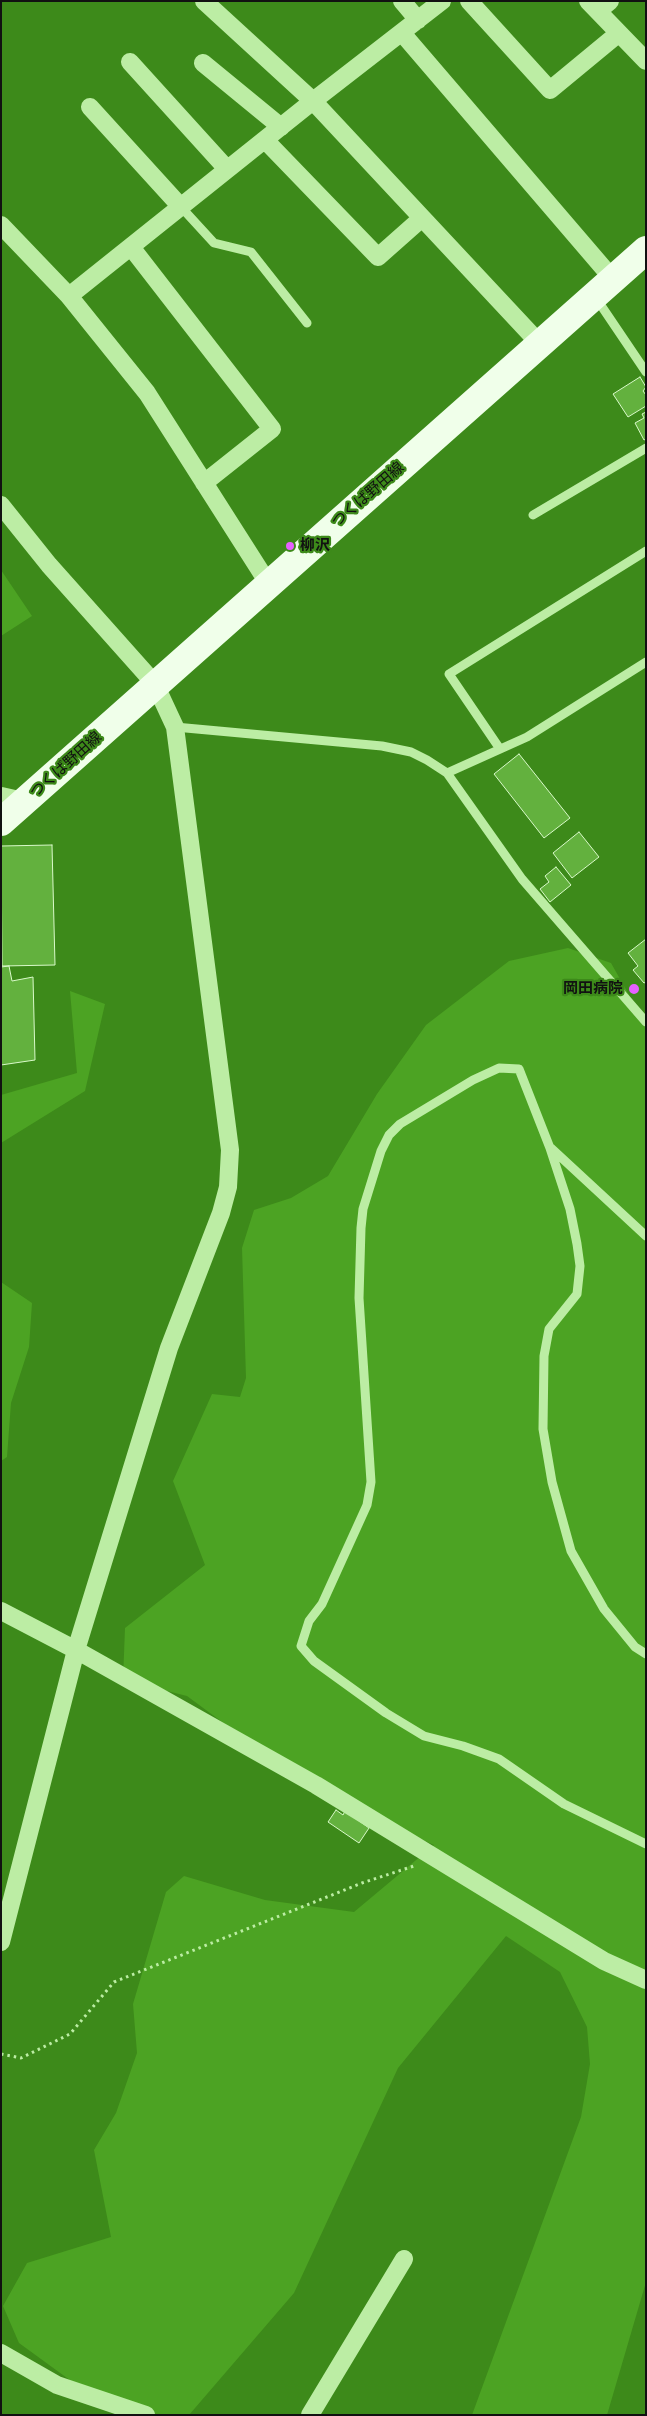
<!DOCTYPE html>
<html>
<head>
<meta charset="utf-8">
<style>
	body { margin:0 }
	#map { position:relative; width:647px; height:2416px; overflow:hidden; background:#3d8a1a; font-family:Rubik,sans-serif }
	canvas { display:block }
	.frame { position:absolute; inset:0; border:2px solid #111; pointer-events:none }
</style>
</head>
<body>
<div id="map">
<canvas width="647" height="2416"></canvas>
<div class="frame"></div>
</div>
<script>
const ctx = document.querySelector('canvas').getContext('2d');
ctx.lineJoin = 'round';
function paint(path, color) { ctx.fillStyle = color; ctx.fill(path, 'evenodd'); }
const poly = rows => new Path2D(rows.map(r => 'M' + r).join(''));
function strokePath(path, color, width, dash) { ctx.strokeStyle = color; ctx.lineWidth = width; ctx.lineCap = dash ? 'butt' : 'round'; ctx.setLineDash(dash || []); ctx.stroke(path); }
function write(font, color, halo, rows, align = 'center') {
  ctx.font = font + ' Rubik,"Noto Sans JP",sans-serif'; ctx.lineWidth = 4.5; ctx.setLineDash([]); ctx.textBaseline = 'middle'; ctx.strokeStyle = halo; ctx.fillStyle = color; for (const [text, x, y, turn = 0] of rows) {
    ctx.save(); ctx.translate(x, y); ctx.rotate((+turn || 0) * Math.PI / 180); ctx.textAlign = isNaN(turn) ? turn : align; if (halo) ctx.strokeText(text, 0, 0); ctx.fillText(text, 0, 0); ctx.restore();
  }
}
paint(poly([
	[1,570,32,616,1,636],
	[568,948,611,963,646,1025,646,2282,607,2415,472,2415,581,2117,590,2064,587,2027,560,1972,506,1936,398,2068,294,2293,189,2415,154,2415,78,2386,19,2343,3,2306,27,2263,111,2237,94,2150,116,2113,137,2053,133,2004,166,1892,184,1876,265,1900,354,1912,434,1845,359,1811,237,1733,187,1696,123,1680,125,1628,205,1565,173,1481,212,1394,240,1397,246,1378,242,1248,254,1210,291,1198,328,1176,377,1094,426,1025,509,961],
	[70,991,105,1004,85,1091,1,1143,1,1095,77,1073],
	[1,1282,32,1303,29,1347,11,1403,7,1457,1,1461]
]), '#4ca323');
const building = poly([
	[640,377,646,387,643,391,646,395,646,406,628,417,613,394,640,377],
	[646,412,646,439,644,440,635,423,644,418,642,414,646,412],
	[519,754,570,818,544,838,494,774,519,754],
	[579,832,599,857,572,878,553,853,579,832],
	[52,845,55,965,2,966,1,846,52,845],
	[556,867,571,885,550,902,540,889,549,882,545,876,556,867],
	[646,939,646,982,644,983,633,970,638,966,628,953,646,939],
	[9,966,12,981,33,977,35,1060,1,1065,1,967,9,966],
	[336,1810,343,1815,345,1811,369,1828,359,1843,328,1822,336,1810]
]);
paint(building, '#63b13e');
strokePath(building, '#d9f9ca', 1);
strokePath(poly([
	[1,2054,21,2058,70,2034,114,1982,362,1883,414,1866]
]), '#bceda4', 3, [2.5, 4]);
strokePath(poly([
	[181,207,214,243,251,252,307,323],
	[596,298,646,372],
	[533,515,646,448],
	[175,727,382,746,411,752,427,760,447,773,522,879,646,1022],
	[500,749,449,674,646,551],
	[447,773,527,737,646,662],
	[551,1148,646,1236],
	[646,1654,635,1647,604,1609,571,1551,552,1482,543,1429,544,1356,549,1329,577,1294,580,1266,577,1244,570,1209,550,1148,519,1069,499,1068,473,1080,400,1124,389,1135,381,1151,363,1209,361,1228,359,1298,371,1482,367,1505,322,1604,309,1621,301,1646,314,1661,386,1713,424,1736,463,1746,499,1759,564,1804,646,1844]
]), '#bceda4', 9);
strokePath(poly([
	[204,1,313,101,540,344],
	[402,1,418,20],
	[469,1,550,90,619,33],
	[588,1,646,61],
	[598,11,610,1],
	[402,33,612,278],
	[130,62,227,169],
	[203,63,281,127],
	[90,107,181,207],
	[265,140,378,257,422,218],
	[1,225,69,296,147,393,268,583],
	[131,247,272,429,204,483],
	[69,296,313,101,442,1],
	[1,505,49,565,155,684,175,727,230,1150,228,1187,221,1213,169,1348,76,1650,1,1942],
	[1,1611,76,1650,316,1785,604,1961,646,1980],
	[1,2353,57,2385,146,2415],
	[310,2415,404,2259]
]), '#bceda4', 18);
strokePath(poly([
	[1,798,23,803]
]), '#bceda4', 22);
strokePath(poly([
	[1,822,646,250]
]), '#f0ffea', 28);
for (const [x, y, r, color] of [
	[290,546,5,"#e560ff"],
	[634,989,6,"#e560ff"]
]) { const dot = new Path2D(); dot.arc(x, y, r, 0, 2 * Math.PI); ctx.fillStyle = color; ctx.fill(dot); strokePath(dot, '#3d8a1a', 2); }
write('15px', '#111', '#3d8a1a', [
	["つくば野田線",368,495,-41],
	["つくば野田線",66,765,-42]
]);
write('bold 15px', '#111', '#3d8a1a', [
	["柳沢",300,546],
	["岡田病院",623,989,"right"]
], 'left');
</script>
</body>
</html>
